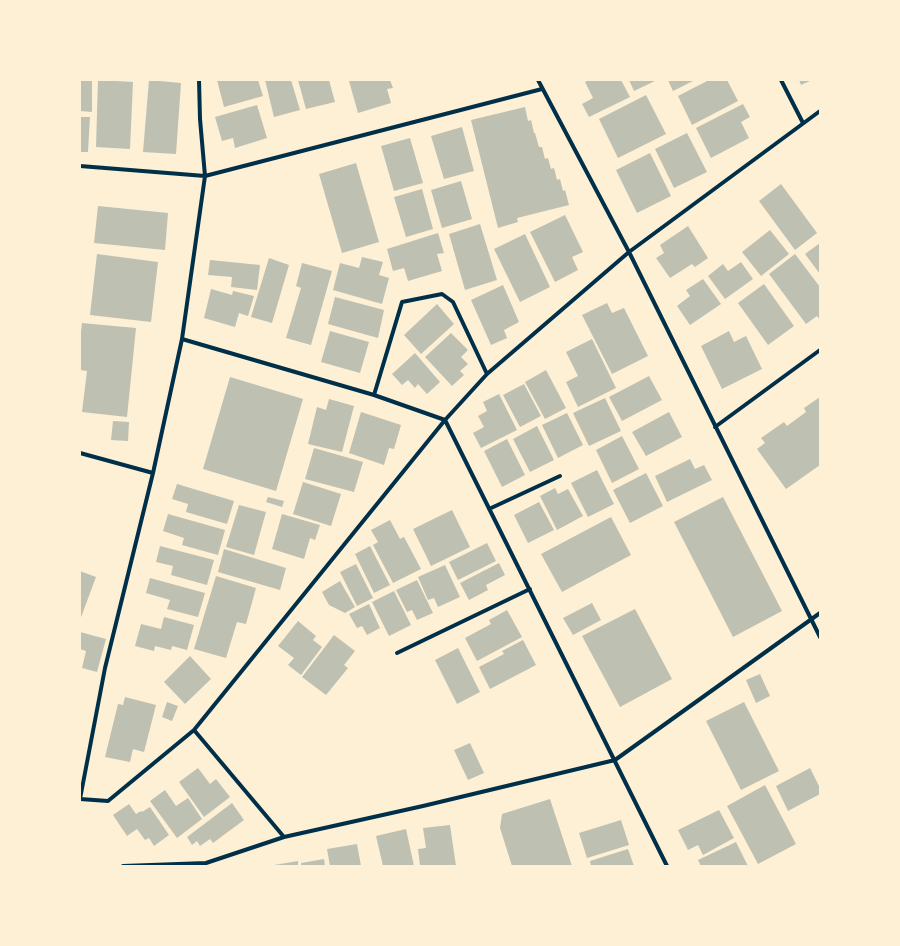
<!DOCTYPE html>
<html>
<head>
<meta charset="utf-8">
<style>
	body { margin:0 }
	#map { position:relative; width:900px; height:946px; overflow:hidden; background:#fdf0d5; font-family:"Roboto Serif",serif }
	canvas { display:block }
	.frame { position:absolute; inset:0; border:81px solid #fdf0d5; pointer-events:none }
</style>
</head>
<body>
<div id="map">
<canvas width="900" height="946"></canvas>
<div class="frame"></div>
</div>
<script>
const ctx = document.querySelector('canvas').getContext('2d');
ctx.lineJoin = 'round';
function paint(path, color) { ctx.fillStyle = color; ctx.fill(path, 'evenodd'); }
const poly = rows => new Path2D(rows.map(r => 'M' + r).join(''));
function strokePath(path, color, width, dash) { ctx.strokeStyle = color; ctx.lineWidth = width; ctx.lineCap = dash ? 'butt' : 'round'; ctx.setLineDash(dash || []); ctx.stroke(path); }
paint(poly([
	[80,80,92,80,92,112,80,111],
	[98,80,133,82,130,149,96,147],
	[149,80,181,83,176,154,143,152],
	[217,80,258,80,263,96,224,107],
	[265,80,291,80,300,110,274,117],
	[298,80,329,80,335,102,306,109],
	[353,80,390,80,393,88,387,89,391,103,358,113,349,81],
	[589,80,621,80,630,97,589,117,582,104,593,98,585,82],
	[629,80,657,80,634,91],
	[668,80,695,80,673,91],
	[709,80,727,80,738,101,692,125,678,96],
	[799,80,812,80,801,85],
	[646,95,666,134,618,158,599,119],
	[743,104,750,117,741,122,749,138,711,158,696,128],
	[257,105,267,138,235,148,233,138,222,141,215,117],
	[525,107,528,121,531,120,534,133,535,133,539,147,542,147,545,159,548,158,551,169,554,168,557,180,560,179,563,191,565,190,569,205,517,218,518,222,498,228,471,120],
	[80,117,90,117,88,152,80,152],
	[462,127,474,171,444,179,431,136],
	[687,133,707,172,674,188,655,149],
	[410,138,423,183,394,191,381,146],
	[650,153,671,196,637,213,616,170],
	[356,163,379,242,342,253,319,174],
	[461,181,472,219,442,228,431,190],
	[781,184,817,233,795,250,759,201],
	[422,189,433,229,406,237,394,197],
	[98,206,168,213,165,250,94,243],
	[565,215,583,252,572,257,578,270,555,282,530,232],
	[480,224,497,280,465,290,449,234],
	[688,226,708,258,695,267,692,264,670,278,656,258,664,253,660,245],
	[770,230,789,254,761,276,742,252],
	[438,233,444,253,437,254,442,271,408,281,404,268,393,271,387,249],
	[525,234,550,287,520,302,494,249],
	[820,243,820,274,805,254],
	[97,254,158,262,151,322,90,315],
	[795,254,820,287,820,320,817,316,806,324,769,274],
	[362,257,383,262,379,275,389,278,382,304,333,290,340,263,359,268],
	[269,258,289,265,272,323,251,317],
	[210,260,260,265,257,290,231,287,232,277,208,275],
	[741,262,753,279,725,299,708,276,723,264,728,271],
	[302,263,332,271,311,345,286,338,301,288,296,286],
	[703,279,721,304,690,325,677,306,690,296,686,290],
	[764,284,794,326,768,345,738,303],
	[503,285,519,322,504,330,507,338,491,345,471,300],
	[211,289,232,295,233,291,254,296,248,316,239,313,235,327,204,318],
	[335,297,384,310,378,338,328,324],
	[607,303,612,313,624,308,648,356,612,374,582,315],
	[437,304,454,324,421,354,404,335],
	[82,323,136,328,127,417,82,412,87,371,80,370,80,341],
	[330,331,369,342,360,373,321,362],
	[729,331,734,342,746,336,762,369,722,389,701,346],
	[451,333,468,350,461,357,468,364,460,371,464,375,452,386,425,357],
	[592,339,616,388,578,407,566,382,578,376,566,352],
	[415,353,440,382,427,394,418,384,415,388,408,380,402,385,392,374],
	[546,370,566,408,545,419,525,382],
	[649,376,662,400,622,421,609,397],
	[230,377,303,399,276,491,203,469],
	[524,384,541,416,520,427,503,395],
	[499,394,517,430,481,448,473,433,484,427,478,416,487,411,483,402],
	[820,397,820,465,786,489,757,449,765,443,761,438,784,422,787,426,806,412,804,408],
	[605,398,621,431,589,446,573,413],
	[329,399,354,406,342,452,308,444,317,407,326,410],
	[361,412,401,425,394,449,389,448,384,465,349,453],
	[669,412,682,437,646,456,632,432],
	[567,413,583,445,558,458,542,425],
	[113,421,129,422,128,441,111,440],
	[537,426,554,460,530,472,513,439],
	[622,436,639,469,612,483,596,450],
	[507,439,525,475,502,487,484,451],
	[314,448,363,462,354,492,305,479],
	[690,459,695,469,704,465,712,480,667,502,655,476],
	[597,470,614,504,588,517,571,483],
	[646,473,663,506,630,523,613,490],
	[303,482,341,494,331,526,293,514],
	[177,484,234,501,227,524,186,512,188,504,172,499],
	[555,488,558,494,568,489,583,516,557,530,540,496],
	[268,497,284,501,282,507,266,502],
	[723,497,782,611,733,637,674,522],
	[539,502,554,530,528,543,514,515],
	[239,505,266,512,254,555,226,547],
	[452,510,470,547,431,566,413,529],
	[168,514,225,530,218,555,182,545,184,538,163,531],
	[282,514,320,525,315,540,310,538,304,559,272,549],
	[611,517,631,555,562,592,541,554],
	[390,520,400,539,404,537,421,569,393,583,373,545,378,542,371,530],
	[487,543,496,561,458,580,449,562],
	[160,546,214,560,207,585,171,575,173,566,156,562],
	[370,546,390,585,374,593,355,554],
	[224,549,286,568,280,590,218,572],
	[499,563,505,575,486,585,488,590,469,600,460,583],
	[356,564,373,598,357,606,340,572],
	[445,565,460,597,438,607,434,598,428,600,418,577],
	[80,571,96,577,80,620],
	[216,576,256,588,246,624,237,622,226,658,194,649],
	[150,578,205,593,198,617,167,609,170,600,146,593],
	[417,580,433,613,417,620,412,610,407,612,396,590],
	[340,581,355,607,345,613,329,605,322,592],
	[394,591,411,625,389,636,372,602],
	[592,603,601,620,573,635,563,618],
	[369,604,380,628,367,635,362,626,357,628,349,614],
	[635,609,672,679,620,707,582,636],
	[507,610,522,637,477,661,465,638,491,624,489,620],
	[164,617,194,625,187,650,172,646,171,650,155,646,154,651,135,646,141,624,161,629],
	[298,621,316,636,313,640,322,647,301,675,288,665,294,658,278,646],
	[80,632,106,639,97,672,82,668,86,651,80,649],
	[334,635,355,651,344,665,348,668,326,695,302,677],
	[523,640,536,665,490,689,479,667,504,654,502,651],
	[458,648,480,692,457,704,435,660],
	[190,656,211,679,185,704,164,682],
	[760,674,770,696,756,703,746,680],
	[125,697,156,705,144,752,133,749,130,762,105,757,118,704,123,705],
	[167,702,178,706,172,721,162,717],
	[744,702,779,771,741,790,706,721],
	[470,743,484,773,468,780,454,750],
	[198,768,210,784,216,779,230,797,204,817,179,782],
	[810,768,820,788,820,794,788,811,776,786],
	[765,785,796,844,758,864,727,806],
	[165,790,176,806,188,798,202,819,177,838,150,801],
	[550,799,572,866,512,866,500,828,502,814],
	[232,803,244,820,213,843,210,839,200,846,197,841,192,845,187,837],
	[129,804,136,814,141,811,142,812,150,807,169,835,154,846,149,838,145,840,137,829,127,836,113,815],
	[719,810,734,838,703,855,698,845,688,850,678,830],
	[621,820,629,845,587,858,579,833],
	[450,825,456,866,420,866,418,849,426,848,423,828],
	[406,829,414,866,383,866,376,836],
	[736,842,748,866,701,866,698,860],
	[357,844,361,866,330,866,327,849],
	[628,849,634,866,591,866,590,861],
	[324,859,325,866,301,866,301,863],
	[298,861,298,866,274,866,274,865]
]), '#bec0b2');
strokePath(poly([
	[538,80,629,252,820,637],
	[781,80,803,123],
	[80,166,205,176,542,89],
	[182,339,374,395,445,420,667,866],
	[374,395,402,302,442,294,453,302,487,374],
	[715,427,820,350],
	[80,453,153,473],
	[489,509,560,476],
	[397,653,530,589],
	[194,730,284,837],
	[80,799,108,801,194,730,445,420,487,374,629,252,820,111],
	[80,799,105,668,153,473,182,339,205,176,200,119,199,80],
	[123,866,206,863,284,837,423,806,615,760,820,613]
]), '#003049', 4);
</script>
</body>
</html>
